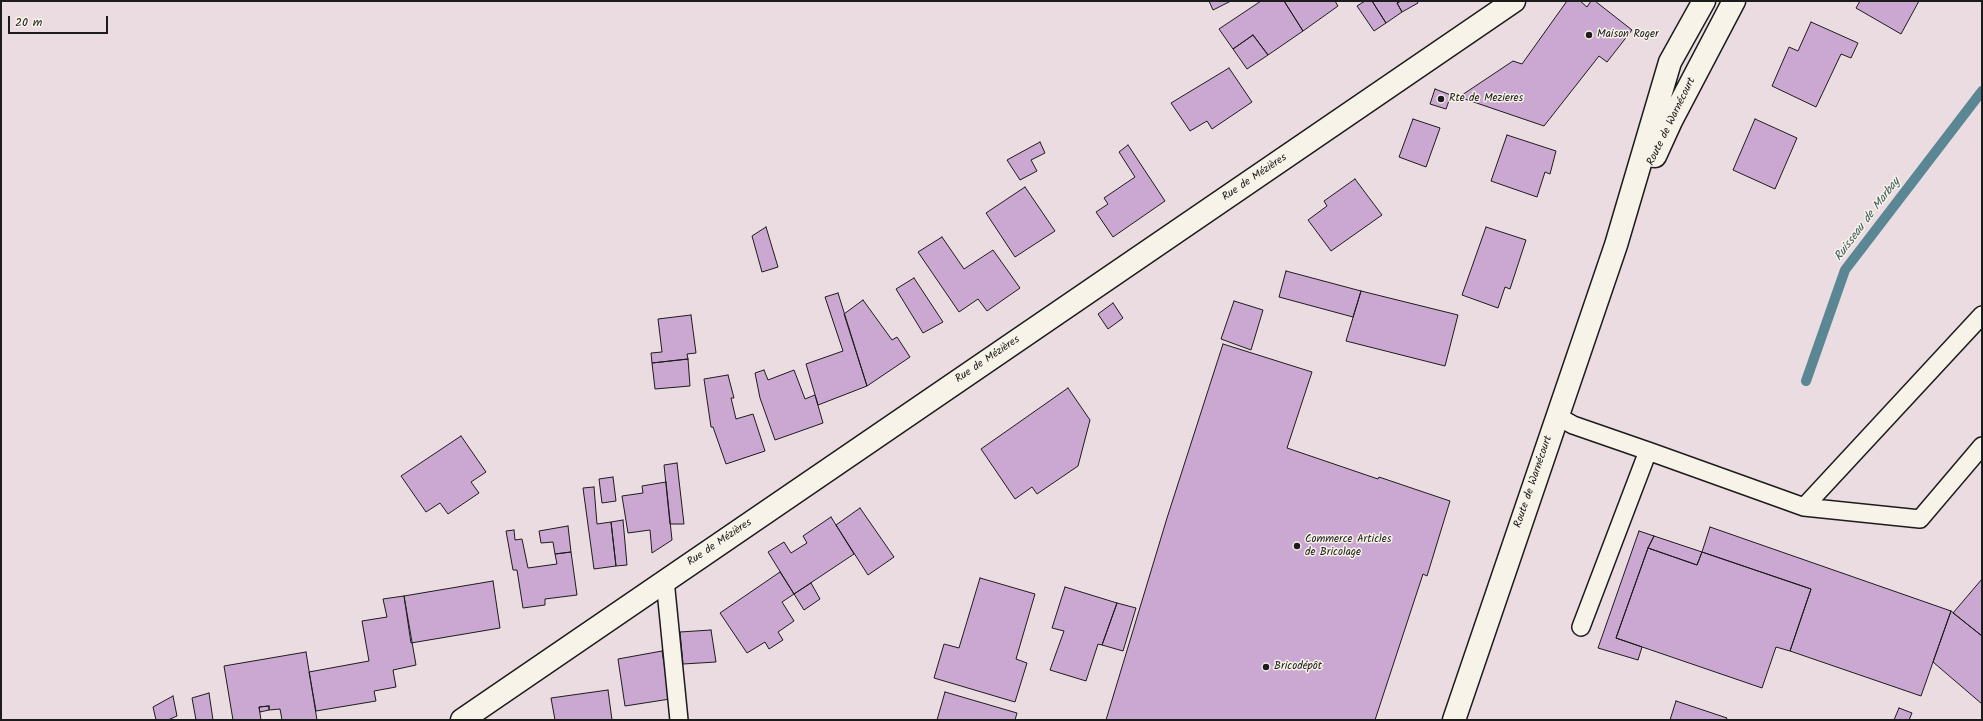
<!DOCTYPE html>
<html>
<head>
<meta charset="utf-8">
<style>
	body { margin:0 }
	#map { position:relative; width:1983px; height:721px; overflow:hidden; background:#eadce1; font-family:Kalam,sans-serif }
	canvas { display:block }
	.frame { position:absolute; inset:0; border:2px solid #1c1c1c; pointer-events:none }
	.scale { position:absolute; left:8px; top:16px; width:100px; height:18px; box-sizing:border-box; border:2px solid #1c1c1c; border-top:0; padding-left:5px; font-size:12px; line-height:14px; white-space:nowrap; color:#1c1c1c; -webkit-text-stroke:3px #f7f3e8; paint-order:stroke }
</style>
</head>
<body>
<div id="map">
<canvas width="1983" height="721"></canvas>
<div class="frame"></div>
<div class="scale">20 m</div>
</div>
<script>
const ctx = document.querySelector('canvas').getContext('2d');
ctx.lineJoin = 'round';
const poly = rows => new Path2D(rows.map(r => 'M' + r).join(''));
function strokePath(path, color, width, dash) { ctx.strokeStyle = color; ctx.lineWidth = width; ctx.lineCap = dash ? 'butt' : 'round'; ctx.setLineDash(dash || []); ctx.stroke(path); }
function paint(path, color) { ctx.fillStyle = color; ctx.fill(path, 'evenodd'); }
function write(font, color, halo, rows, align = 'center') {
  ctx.font = font + ' Kalam,sans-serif'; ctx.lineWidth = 3; ctx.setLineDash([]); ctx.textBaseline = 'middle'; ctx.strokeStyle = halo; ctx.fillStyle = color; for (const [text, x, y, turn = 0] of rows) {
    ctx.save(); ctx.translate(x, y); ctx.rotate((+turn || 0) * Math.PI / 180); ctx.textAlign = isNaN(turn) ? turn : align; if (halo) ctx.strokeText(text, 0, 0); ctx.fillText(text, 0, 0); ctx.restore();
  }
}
strokePath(poly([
	[1806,381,1845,270,1982,91]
]), '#5a8793', 10);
const building = poly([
	[1209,1,1231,1,1213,10,1209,1],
	[1261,1,1284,1,1303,31,1268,55,1253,35,1233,49,1219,29,1261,1],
	[1284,1,1335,1,1338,6,1303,31,1284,1],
	[1365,1,1372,1,1386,23,1374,31,1357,6,1365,1],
	[1372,1,1401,1,1397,3,1402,12,1386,23,1372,1],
	[1401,1,1417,1,1418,3,1402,12,1397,3,1401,1],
	[1567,1,1580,1,1587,7,1591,1,1595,1,1632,30,1607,62,1599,56,1544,126,1459,97,1513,61,1522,64,1567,1],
	[1860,1,1919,1,1901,34,1856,8,1860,1],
	[1811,22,1858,43,1851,58,1841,54,1816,107,1772,86,1789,47,1798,51,1811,22],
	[1253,35,1268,55,1247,69,1233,49,1253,35],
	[1229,68,1252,102,1212,129,1207,121,1190,131,1171,103,1229,68],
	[1435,89,1451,95,1446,109,1430,104,1435,89],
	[1413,119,1440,128,1426,167,1399,157,1413,119],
	[1755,119,1797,138,1775,189,1733,170,1755,119],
	[1507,135,1556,151,1550,174,1545,172,1537,197,1491,181,1507,135],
	[1040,142,1045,153,1031,160,1037,171,1020,180,1007,160,1040,142],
	[1128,145,1165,201,1113,237,1096,212,1108,204,1104,198,1135,177,1119,152,1128,145],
	[1355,179,1382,215,1331,251,1308,220,1327,206,1324,201,1355,179],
	[1025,187,1055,231,1015,257,986,213,1025,187],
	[766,227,778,267,762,272,752,236,766,227],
	[1486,227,1526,240,1510,289,1505,287,1498,308,1462,295,1486,227],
	[942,237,964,269,993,250,1020,288,987,311,978,299,959,312,918,252,942,237],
	[1286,271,1361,291,1353,317,1279,297,1286,271],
	[914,278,943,322,923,333,896,289,914,278],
	[1361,291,1458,315,1445,366,1346,341,1361,291],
	[838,293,867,386,818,405,806,364,843,351,825,297,838,293],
	[863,300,892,340,897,337,910,357,867,386,844,314,863,300],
	[1234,301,1263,310,1251,350,1221,339,1234,301],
	[1113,303,1123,318,1108,329,1098,314,1113,303],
	[691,315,696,353,687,354,688,359,652,363,651,353,662,352,658,319,691,315],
	[1223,344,1312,372,1287,448,1378,479,1379,477,1450,501,1427,576,1423,574,1375,720,1106,720,1167,518,1223,344],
	[688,359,690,386,655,389,652,363,688,359],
	[764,370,768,380,794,370,805,399,815,395,823,423,775,440,760,398,755,373,764,370],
	[728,375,734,398,731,398,736,419,753,414,765,451,726,464,713,427,711,427,704,379,728,375],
	[1068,388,1090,420,1078,466,1037,494,1032,487,1015,499,981,449,1068,388],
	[461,436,486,472,471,482,479,493,448,514,440,503,426,512,401,476,461,436],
	[677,463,684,524,670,524,664,465,677,463],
	[613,477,616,501,602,503,599,479,613,477],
	[666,482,672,540,652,553,650,530,628,533,622,496,643,493,642,486,666,482],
	[594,487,597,524,611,522,616,566,594,569,583,488,594,487],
	[860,508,894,557,868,575,836,525,860,508],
	[831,517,854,554,794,594,768,552,784,542,791,553,807,543,803,536,831,517],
	[623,520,627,565,616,566,611,522,623,520],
	[568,526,571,552,555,554,553,542,541,543,539,531,568,526],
	[1710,527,1951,611,1921,696,1790,651,1811,589,1702,552,1710,527],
	[514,530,515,540,522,539,528,568,557,564,555,554,571,552,577,595,545,599,545,605,523,608,517,570,513,570,506,531,514,530],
	[1639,531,1654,536,1648,548,1616,638,1642,647,1638,660,1598,648,1639,531],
	[1654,536,1702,552,1697,565,1648,548,1654,536],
	[1648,548,1697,565,1702,552,1811,589,1790,651,1776,647,1762,688,1616,638,1648,548],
	[780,572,794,594,782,602,794,621,778,632,783,640,769,649,765,642,747,653,720,613,780,572],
	[980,578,1035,594,1016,659,1027,663,1015,702,934,678,944,644,959,648,980,578],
	[1982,579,1982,636,1953,613,1982,579],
	[493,581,500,628,411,643,404,596,493,581],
	[811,583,820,599,804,610,794,594,811,583],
	[1065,587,1117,603,1102,645,1098,644,1086,681,1050,670,1064,631,1052,628,1065,587],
	[404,596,416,665,393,670,396,687,374,691,376,701,316,711,309,672,369,661,362,621,387,617,383,599,404,596],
	[1117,603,1136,608,1123,651,1102,645,1117,603],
	[1951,611,1982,636,1982,704,1933,662,1951,611],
	[711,630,716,662,683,664,680,632,711,630],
	[662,651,670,699,625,706,618,659,662,651],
	[306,652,317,720,282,720,280,709,269,710,269,706,259,707,261,720,233,720,224,666,306,652],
	[608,690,612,720,555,720,551,698,608,690],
	[945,692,1017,713,1015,720,937,720,945,692],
	[209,693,213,720,196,720,192,698,209,693],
	[173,696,177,716,168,720,156,720,153,707,173,696],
	[1676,701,1727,718,1726,720,1670,720,1676,701],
	[269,706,269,710,260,712,259,707,269,706],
	[1899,708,1912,713,1909,720,1894,720,1899,708]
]);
paint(building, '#caa8d2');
strokePath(building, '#1c1c1c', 1);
const lane = poly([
	[1557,416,1573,425,1648,451,1581,627],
	[1648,451,1804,507,1982,315],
	[1804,507,1920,519,1982,446],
	[665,580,679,720]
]);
const secondary = poly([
	[1655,156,1671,121,1734,1],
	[462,720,1514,1],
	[1454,720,1616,245,1670,62,1704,1]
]);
strokePath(lane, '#1c1c1c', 20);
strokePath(secondary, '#1c1c1c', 25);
strokePath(lane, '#f7f3e8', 17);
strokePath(secondary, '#f7f3e8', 22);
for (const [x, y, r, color] of [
	[1589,35,4,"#1c1c1c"],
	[1441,99,4,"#1c1c1c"],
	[1297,546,4,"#1c1c1c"],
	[1266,667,4,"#1c1c1c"]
]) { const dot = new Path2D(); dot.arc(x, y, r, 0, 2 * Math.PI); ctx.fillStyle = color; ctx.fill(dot); strokePath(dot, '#f7f3e8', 1.5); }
write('11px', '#1c1c1c', '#f7f3e8', [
	["Maison Roger",1597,35],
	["Rte de Mezieres",1449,99],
	["Commerce Articles",1305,540],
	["de Bricolage",1305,553],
	["Bricodépôt",1274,667]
], 'left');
write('11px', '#1c1c1c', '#f7f3e8', [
	["Route de Warnécourt",1672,122,-64],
	["Rue de Mézières",1255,178,-34],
	["Rue de Mézières",988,360,-34],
	["Route de Warnécourt",1534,482,-71],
	["Rue de Mézières",720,543,-34]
]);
write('italic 12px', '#405b61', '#f7f3e8', [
	["Ruisseau de Marbay",1868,220,-53]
]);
</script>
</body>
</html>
